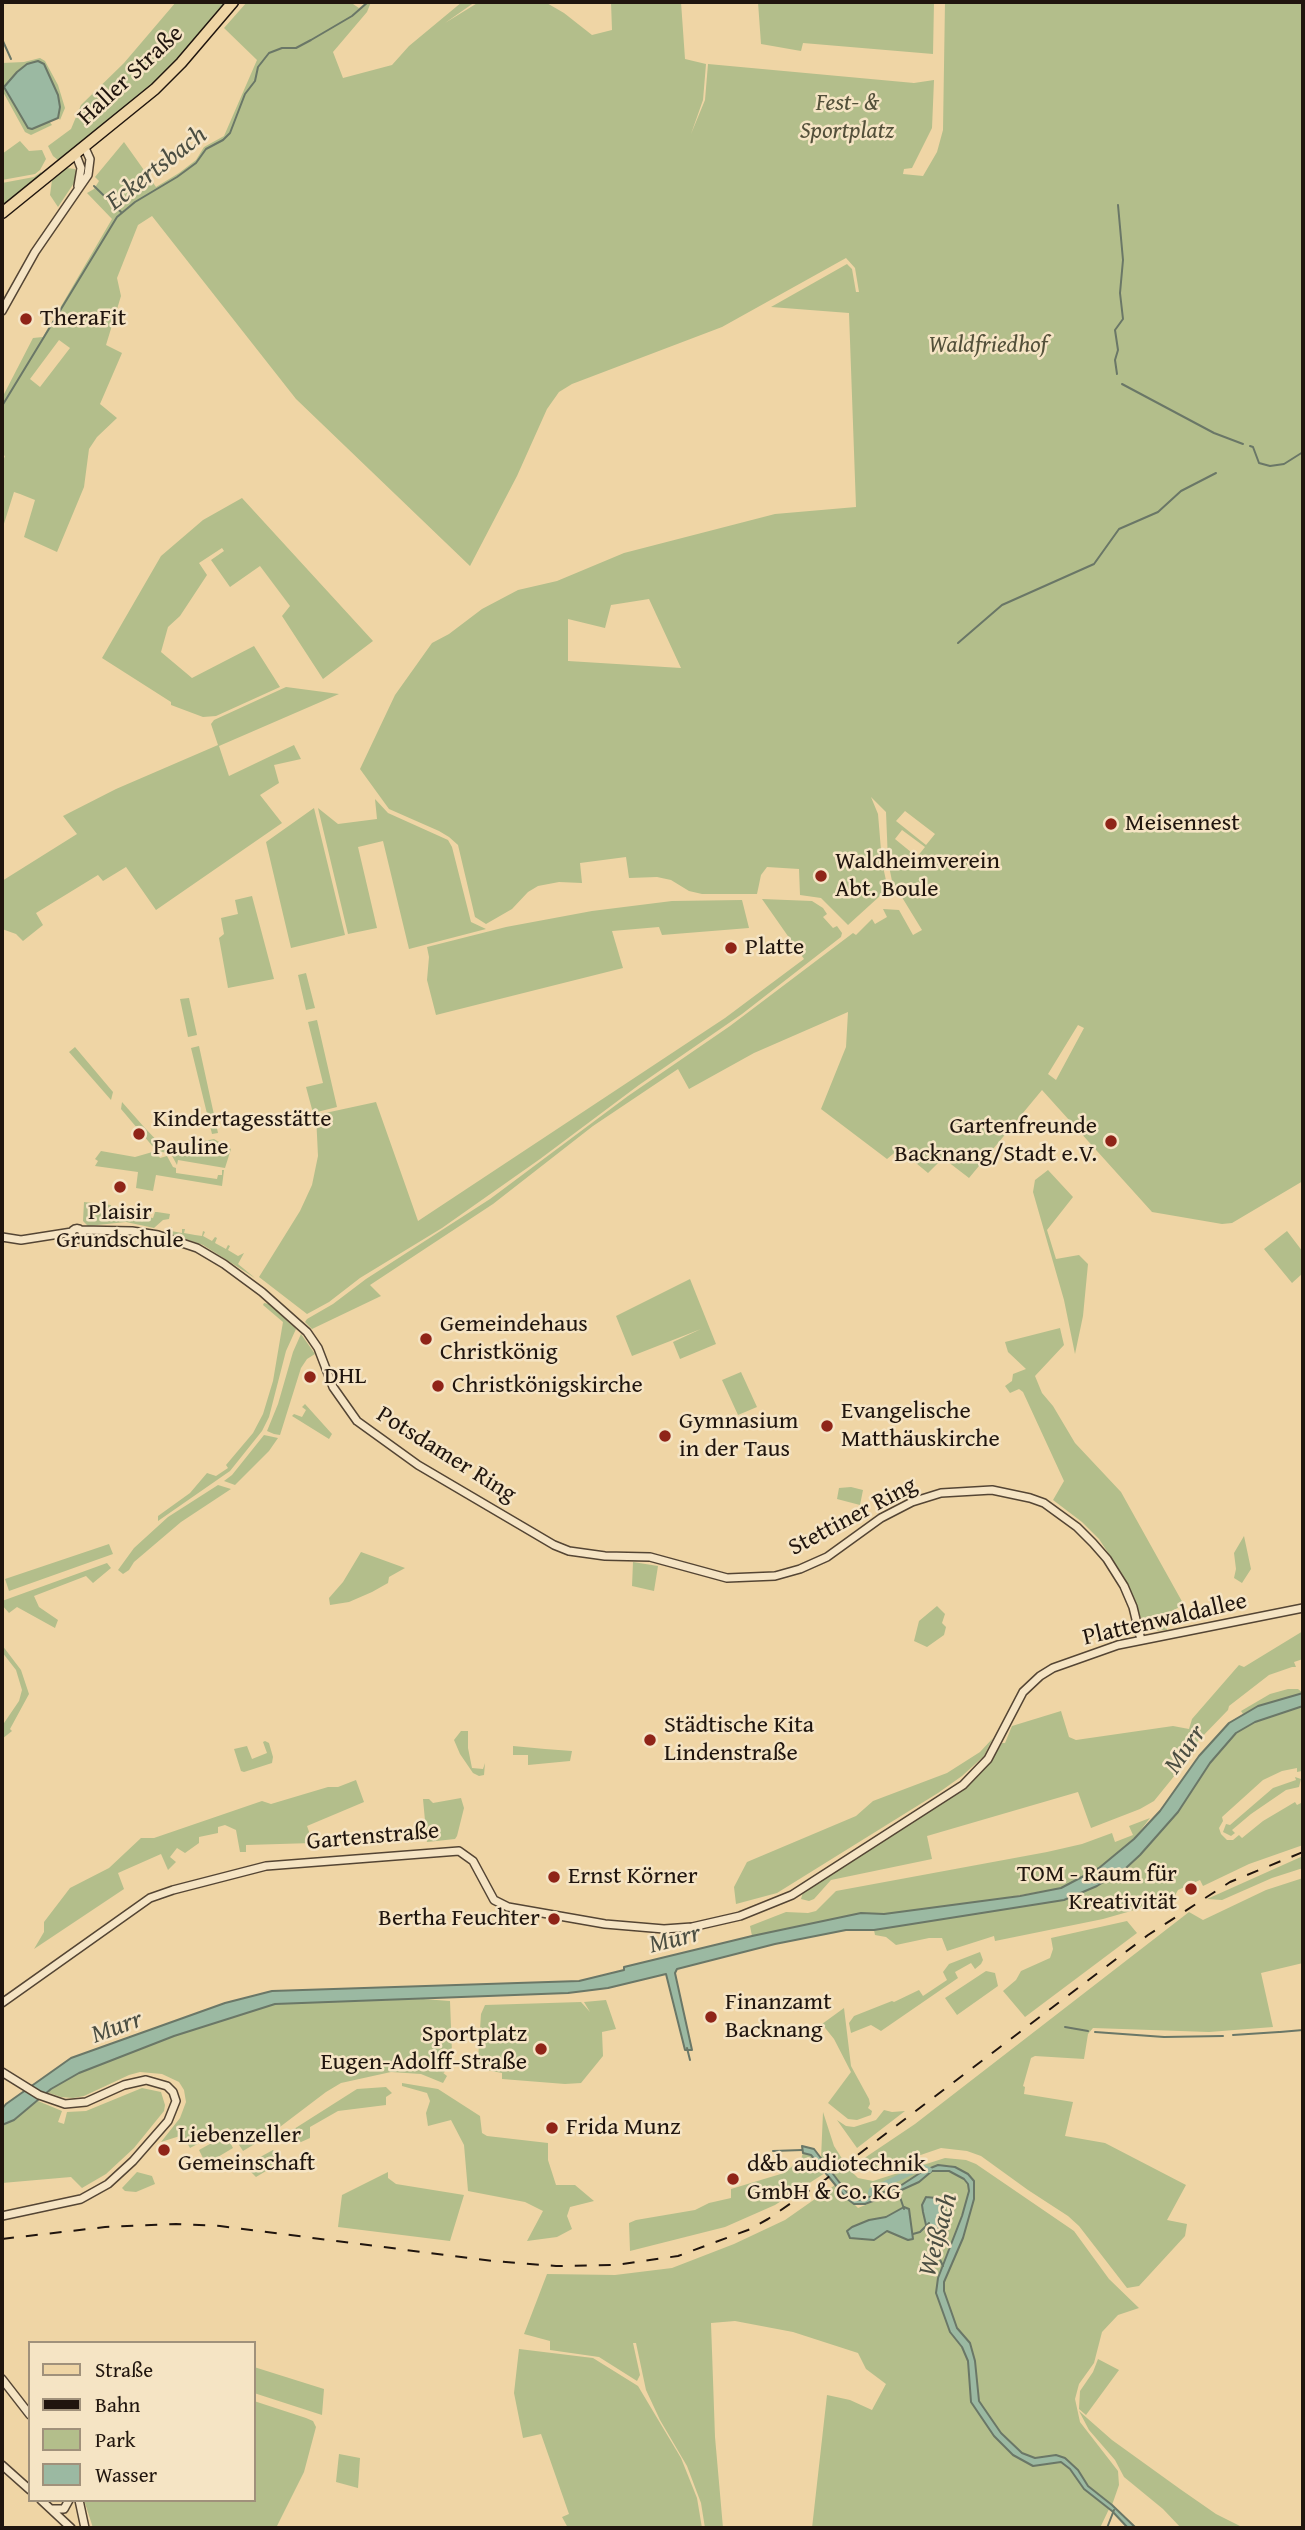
<!DOCTYPE html>
<html>
<head>
<meta charset="utf-8">
<style>
	body { margin:0 }
	#map { position:relative; width:1305px; height:2530px; overflow:hidden; background:#efd5a5; font-family:"Gentium Book Plus",serif }
	canvas { display:block }
	.frame { position:absolute; inset:0; border:4px solid #20150e; pointer-events:none }
	.legend { position:absolute; left:28px; top:2341px; width:228px; height:161px; box-sizing:border-box; background:#f5e4c4; border:2px solid #a0917b; margin:0; padding:9px 12px; list-style:none; font-size:21px; color:#20150e }
	.legend li { display:flex; align-items:center; gap:14px; height:35px }
	.legend b { width:35px; border:2px solid #a0917b }
</style>
</head>
<body>
<div id="map">
<canvas width="1305" height="2530"></canvas>
<div class="frame"></div>
<ul class="legend">
<li><b style="height:9px;background:#efd5a5"></b>Straße</li>
<li><b style="height:9px;background:#20150e"></b>Bahn</li>
<li><b style="height:19px;background:#b3be8b"></b>Park</li>
<li><b style="height:19px;background:#9bb9a2"></b>Wasser</li>
</ul>
</div>
<script>
const ctx = document.querySelector('canvas').getContext('2d');
ctx.lineJoin = 'round';
function paint(path, color) { ctx.fillStyle = color; ctx.fill(path, 'evenodd'); }
const poly = rows => new Path2D(rows.map(r => 'M' + r).join(''));
function strokePath(path, color, width, dash) { ctx.strokeStyle = color; ctx.lineWidth = width; ctx.lineCap = dash ? 'butt' : 'round'; ctx.setLineDash(dash || []); ctx.stroke(path); }
function write(font, color, halo, rows, align = 'center') {
  ctx.font = font + ' "Gentium Book Plus",serif'; ctx.lineWidth = 5; ctx.setLineDash([]); ctx.textBaseline = 'middle'; ctx.strokeStyle = halo; ctx.fillStyle = color; for (const [text, x, y, turn = 0] of rows) {
    ctx.save(); ctx.translate(x, y); ctx.rotate((+turn || 0) * Math.PI / 180); ctx.textAlign = isNaN(turn) ? turn : align; if (halo) ctx.strokeText(text, 0, 0); ctx.fillText(text, 0, 0); ctx.restore();
  }
}
paint(poly([
	[176,2,228,2,153,85,59,161,53,156,48,146,71,129,81,105,124,63],
	[247,2,350,2,359,8,366,2,371,2,367,12,333,52,343,78,392,65,409,46,462,2,475,2,445,23,479,2,499,2,502,4,510,2,545,2,564,13,592,35,612,30,611,2,681,2,685,59,706,64,703,100,691,134,705,100,708,64,914,83,934,80,932,128,912,168,904,169,903,174,923,176,937,152,943,130,945,2,1303,2,1303,1181,1232,1223,1222,1224,1152,1212,1042,1090,969,1178,943,1158,928,1173,899,1149,887,1159,821,1109,846,1047,848,1012,754,1053,689,1089,678,1069,593,1126,493,1204,370,1285,381,1296,312,1329,305,1322,307,1319,333,1304,366,1279,490,1199,628,1096,730,1026,853,933,856,935,872,919,875,924,887,917,883,909,899,910,913,935,922,930,892,881,888,861,886,812,871,797,878,814,882,862,887,885,881,895,848,925,821,898,800,895,799,869,767,867,761,875,757,894,702,894,689,891,671,880,657,877,629,878,626,857,580,863,582,883,559,882,538,886,528,892,512,909,486,924,475,917,458,845,449,837,439,831,389,809,360,769,395,695,432,643,449,634,482,609,518,590,557,581,624,553,775,514,856,507,849,313,771,307,847,264,852,269,856,292,859,292,855,268,846,258,722,327,572,384,559,392,547,409,517,476,470,566,296,399,152,216,138,225,117,278,121,296,106,345,122,353,100,404,117,418,97,437,89,449,84,487,57,552,24,537,35,500,20,494,14,492,2,530,2,464,5,456,2,454,2,398,33,338,43,337,50,324,54,328,56,324,53,320,112,219,87,193,94,189,99,181,95,177,124,142,156,187,179,173,196,160,204,147,224,136,257,60,224,28],
	[59,340,70,348,40,387,30,379],
	[649,599,681,668,568,661,568,619,605,628,611,605],
	[905,811,935,834,926,845,896,821],
	[902,830,925,847,917,857,895,839],
	[1078,1025,1084,1028,1056,1080,1048,1074],
	[758,2,934,2,933,54,803,43,801,51,761,44],
	[40,58,45,61,58,85,65,108,60,120,57,115,60,107,58,95,44,64,35,128,49,121,52,125,31,135,25,132,2,90,2,63,24,62],
	[20,141,29,151,42,150,46,159,40,170,35,174,2,180,2,154],
	[67,168,75,169,78,177,58,207,50,195,52,180],
	[41,172,42,174,2,206,2,183,34,177],
	[242,498,373,641,323,679,282,616,290,606,260,566,230,587,211,560,224,551,222,548,199,563,207,575,180,616,168,627,161,652,192,678,254,646,280,687,216,716,203,717,171,705,171,702,102,658,161,556,203,520],
	[286,687,339,694,219,746,229,776,294,745,301,759,274,765,279,783,260,795,282,823,156,910,126,867,103,881,98,875,36,913,43,925,23,941,16,934,2,929,2,881,77,834,63,816,116,789,218,745,211,724,214,720],
	[375,799,388,813,448,840,452,847,471,922,486,929,409,949,383,841,358,847,377,928,348,934,318,808,338,824,377,819],
	[314,808,345,935,291,948,266,842],
	[252,896,274,979,228,988,219,938,224,934,221,918,238,914,235,900],
	[762,899,812,901,823,908,827,914,823,917,833,928,837,926,842,933,841,937,742,1014,639,1085,540,1159,442,1228,360,1278,329,1302,307,1314,259,1277,300,1211,312,1185,318,1156,316,1115,376,1102,418,1221,725,1018,804,959],
	[742,900,749,928,662,935,659,927,612,931,623,968,436,1015,427,980,429,957,427,947,506,927,592,911,672,901],
	[306,973,315,1008,306,1010,298,975],
	[189,998,197,1035,188,1037,180,999],
	[317,1020,337,1107,313,1113,306,1087,323,1083,308,1022],
	[199,1046,218,1133,212,1134,191,1048],
	[75,1047,113,1092,111,1100,69,1052],
	[122,1102,144,1127,162,1146,154,1148,121,1109],
	[214,1139,231,1149,225,1168,178,1160,177,1165,171,1154,158,1151],
	[101,1151,135,1157,156,1151,160,1158,167,1156,173,1167,176,1168,176,1173,217,1179,218,1175,222,1175,222,1170,224,1170,222,1186,156,1175,153,1191,136,1188,138,1172,95,1166,98,1161,95,1159],
	[1048,1170,1073,1197,1047,1230,1056,1259,1079,1255,1088,1264,1083,1316,1075,1354,1064,1300,1033,1192,1035,1180],
	[84,1202,111,1205,110,1213,137,1216,138,1212,146,1213,146,1217,153,1218,155,1212,157,1212,170,1214,169,1219,163,1220,154,1228,126,1222,88,1226,83,1221],
	[169,1227,172,1227,171,1231,182,1233,182,1229,185,1229,184,1233,195,1235,202,1236,203,1231,205,1232,203,1236,212,1241,215,1237,217,1238,215,1243,226,1249,228,1245,230,1246,228,1250,238,1256,244,1253,238,1264,255,1278,203,1245,165,1232],
	[1287,1231,1303,1252,1303,1273,1292,1283,1264,1249],
	[690,1279,716,1344,680,1359,673,1342,701,1329,632,1356,616,1316],
	[264,1303,269,1304,296,1329,286,1351,269,1417,262,1431,230,1471,158,1521,158,1516,190,1493,207,1473,216,1476,228,1468,226,1465,253,1433,263,1414,273,1381,283,1322,263,1305],
	[1060,1328,1064,1345,1035,1376,1042,1393,1053,1406,1075,1443,1121,1492,1184,1605,1165,1614,1167,1630,1150,1631,1145,1628,1124,1577,1099,1539,1082,1522,1053,1500,1064,1481,1023,1392,1019,1389,1010,1393,1005,1386,1012,1381,1013,1374,1026,1369,1008,1352,1005,1342],
	[301,1334,315,1354,307,1359,301,1368,280,1435,274,1434,267,1431,278,1404,293,1352],
	[741,1372,757,1407,738,1415,722,1380],
	[305,1404,332,1434,329,1439,292,1416,294,1414,302,1417,306,1410,302,1407],
	[264,1435,278,1438,269,1451,235,1485,224,1481,232,1475],
	[218,1485,231,1489,181,1522,134,1562,129,1570,123,1574,118,1570,134,1548,168,1517],
	[851,1487,863,1490,860,1505,837,1499,839,1488],
	[1244,1536,1251,1569,1242,1583,1234,1578,1236,1569,1234,1553],
	[109,1544,113,1554,9,1591,5,1579],
	[361,1552,405,1568,389,1577,388,1583,372,1592,349,1602,330,1605,329,1598,343,1582],
	[633,1562,658,1566,654,1591,632,1586],
	[107,1563,111,1568,93,1583,86,1576,34,1596,39,1607,58,1620,55,1628,17,1607,9,1613,2,1605,2,1601],
	[937,1606,945,1614,942,1623,946,1627,944,1635,927,1647,914,1641,919,1621],
	[1303,1631,1303,1659,1294,1662,1296,1667,1292,1667,1269,1675,1229,1706,1228,1710,1198,1741,1184,1764,1154,1801,1140,1809,1091,1828,1078,1792,927,1836,932,1859,831,1880,814,1899,809,1901,801,1899,803,1892,965,1788,991,1761,1002,1743,1005,1743,1012,1726,1061,1711,1069,1737,1076,1740,1173,1726,1189,1729,1192,1719,1239,1665,1244,1667],
	[2,1645,21,1670,29,1694,10,1729,12,1731,2,1739,2,1726,19,1701,22,1690,16,1670,2,1652],
	[1288,1689,1298,1689,1303,1693,1258,1706,1243,1714,1241,1711,1270,1694],
	[1303,1706,1302,1771,1297,1772,1297,1768,1282,1771,1263,1780,1222,1817,1223,1821,1219,1828,1221,1834,1227,1840,1233,1840,1239,1835,1242,1838,1263,1821,1295,1802,1297,1805,1303,1802,1303,1845,1249,1864,1203,1886,1200,1880,1178,1890,1173,1899,1103,1919,995,1941,994,1936,947,1951,942,1938,929,1938,896,1945,886,1937,875,1935,874,1930,1064,1900,1126,1868,1178,1812,1210,1763,1236,1733,1255,1722],
	[461,1731,468,1731,468,1748,472,1768,483,1769,485,1763,484,1775,479,1776,473,1773,460,1754,454,1740],
	[993,1738,984,1756,962,1776,938,1793,777,1893,736,1904,734,1887,747,1862,856,1816,873,1801,947,1773,980,1752],
	[265,1741,269,1743,273,1757,272,1763,244,1772,241,1771,234,1749,247,1746,252,1759,267,1753,263,1742],
	[513,1746,545,1749,572,1751,570,1761,528,1765,528,1755,513,1755],
	[1295,1777,1301,1779,1299,1787,1286,1790,1251,1814,1232,1830,1235,1833,1231,1836,1223,1832,1226,1824,1230,1825,1273,1788,1296,1780],
	[356,1780,364,1802,307,1826,313,1843,246,1845,246,1852,240,1852,236,1830,225,1825,218,1827,218,1833,199,1837,199,1843,185,1853,177,1848,170,1857,176,1862,168,1870,161,1854,118,1873,124,1889,34,1949,44,1932,44,1922,70,1888,109,1868,141,1838,154,1838,262,1801,271,1804,328,1787,338,1787],
	[461,1798,464,1808,457,1836,455,1839,427,1842,423,1799,429,1799,433,1803],
	[1150,1818,1134,1839,1117,1854,1099,1868,1061,1888,980,1902,884,1914,861,1913,752,1936,750,1926,786,1912,808,1913,816,1911,836,1891,1047,1852,1082,1844,1112,1833,1115,1842,1133,1835,1129,1826],
	[1303,1856,1303,1868,1272,1878,1222,1900,1207,1899],
	[1303,1878,1303,1963,1261,1973,1273,2027,1209,2032,1093,2028,1088,2034,1084,2059,1035,2056,1031,2058,1023,2086,1025,2087,1024,2094,1073,2102,1065,2136,1105,2143,1186,2185,1167,2220,1187,2224,1185,2236,1139,2286,1127,2288,1079,2226,1068,2216,1028,2190,981,2156,967,2151,941,2148,874,2171,869,2171,857,2163,915,2124,1189,1912,1203,1920,1266,1890],
	[1127,1921,1137,1933,1025,2017,1003,1991,1016,1980,1021,1971,1050,1958,1053,1949,1051,1938],
	[980,1952,983,1960,981,1964,975,1969,971,1963,955,1972,958,1978,881,2031,871,2025,851,2033,849,2023,854,2016,892,2001,894,2002,919,1990,923,1996,947,1980,943,1972,949,1964],
	[986,1971,995,1973,998,1986,957,2015,945,1998],
	[423,1999,450,2001,452,2053,444,2073,442,2072,447,2076,443,2083,421,2074,391,2072,341,2083,326,2092,268,2136,243,2151,228,2128,190,2148,183,2135,161,2142,180,2118,186,2102,184,2090,179,2082,162,2074,140,2072,129,2075,84,2096,73,2098,61,2097,46,2092,79,2073,170,2037,275,2004],
	[606,2000,616,2029,602,2032,603,2056,581,2083,565,2084,502,2079,502,2073,481,2069,478,2060,481,2014,485,2005,581,2002,590,2012,584,2002],
	[844,2008,851,2066,869,2099,870,2104,868,2108,872,2111,871,2115,857,2120,848,2119,828,2103,851,2072,834,2039,822,2024],
	[402,2083,438,2089,480,2116,482,2133,487,2136,548,2143,548,2160,556,2185,575,2185,594,2201,570,2207,567,2216,572,2229,557,2237,527,2241,543,2211,525,2202,468,2191,464,2145,451,2120,428,2126,426,2113,430,2101,427,2093,402,2086],
	[386,2087,392,2093,386,2097,386,2105,338,2111,310,2127,310,2138,301,2142,283,2136,357,2089],
	[142,2088,161,2092,165,2105,164,2111,134,2148,106,2174,82,2188,71,2177,2,2183,2,2125,14,2120,38,2101,62,2111,58,2122,64,2124,67,2112,86,2111],
	[884,2110,892,2112,905,2111,857,2148,837,2120,846,2126,854,2127,876,2120],
	[823,2112,834,2146,848,2168,858,2178,873,2181,945,2158,966,2160,976,2164,1074,2231,1109,2279,1139,2308,1118,2315,1102,2332,1094,2363,1079,2384,1075,2399,1080,2422,1118,2471,1119,2485,1112,2505,1088,2486,1078,2470,1056,2455,1035,2458,1022,2453,1001,2433,979,2401,975,2360,970,2343,957,2328,944,2291,944,2282,969,2219,974,2181,968,2174,955,2167,947,2165,930,2167,897,2188,867,2199,853,2198,821,2159],
	[226,2135,233,2148,206,2164,199,2150],
	[273,2150,281,2162,256,2177,251,2172,251,2162],
	[803,2153,811,2155,825,2173,775,2205,725,2227,630,2251,629,2223,636,2220,695,2210,709,2203,731,2198,731,2189,784,2173,801,2159],
	[943,2170,961,2176,968,2184,969,2191,962,2216,938,2278,936,2293,950,2332,962,2347,968,2362,970,2393,1004,2447,1033,2466,1061,2462,1070,2469,1085,2490,1109,2509,1100,2528,812,2528,827,2395,850,2400,872,2410,886,2384,866,2369,858,2353,793,2332,735,2321,711,2323,715,2437,723,2528,705,2528,701,2503,687,2466,660,2420,646,2390,636,2343,633,2343,640,2375,637,2381,599,2357,550,2350,550,2341,524,2334,547,2274,615,2275,672,2268,734,2244,785,2220,835,2185,858,2208,905,2189,932,2171],
	[904,2207,908,2209,913,2239,908,2240,887,2231,874,2240,850,2238,852,2227,869,2220,886,2217],
	[137,2172,152,2176,155,2184,136,2192,125,2191,122,2188],
	[388,2172,388,2178,396,2184,464,2195,450,2241,338,2227,342,2195],
	[519,2349,593,2358,638,2386,681,2458,697,2498,702,2528,568,2528,562,2517,569,2514,541,2434,523,2438,514,2393],
	[1098,2359,1119,2370,1086,2415,1079,2409,1080,2391,1093,2372],
	[254,2367,324,2389,322,2415,254,2393],
	[254,2401,306,2418,313,2421,316,2427,304,2472,276,2528,93,2528,84,2500,254,2500],
	[1079,2411,1112,2440,1180,2489,1216,2514,1244,2528,1181,2528,1163,2509,1124,2477,1115,2460,1089,2430],
	[339,2454,360,2458,358,2488,336,2482]
]), '#b3be8b');
const water = poly([
	[38,61,44,64,58,95,60,107,58,118,32,129,28,128,4,87,17,72,27,64,38,61],
	[1303,1693,1303,1706,1255,1722,1236,1733,1210,1763,1178,1812,1140,1855,1126,1868,1097,1886,1064,1900,874,1930,846,1930,775,1944,677,1969,675,1973,692,2050,685,2050,666,1974,608,1988,568,1993,275,2004,174,2036,79,2073,51,2089,14,2120,2,2125,2,2109,6,2104,71,2058,225,2003,272,1991,579,1981,624,1970,624,1967,752,1936,861,1913,884,1914,1020,1896,1061,1888,1099,1868,1134,1839,1160,1811,1199,1756,1229,1723,1258,1706,1303,1693],
	[802,2146,814,2149,849,2195,859,2200,897,2188,923,2171,938,2165,955,2167,968,2174,974,2181,974,2199,963,2238,944,2282,944,2291,957,2328,970,2343,975,2361,979,2401,1001,2433,1022,2453,1035,2458,1056,2455,1065,2458,1078,2470,1088,2486,1112,2505,1136,2528,1128,2528,1112,2511,1084,2489,1070,2469,1061,2462,1033,2466,1013,2455,994,2436,971,2402,968,2361,962,2347,950,2332,936,2293,938,2278,962,2216,969,2191,968,2184,964,2179,949,2171,932,2171,919,2182,897,2192,865,2204,854,2204,846,2198,811,2155,803,2153,802,2146],
	[926,2197,936,2198,945,2205,946,2217,934,2236,926,2225,923,2212,922,2205,926,2197],
	[904,2207,909,2209,913,2239,908,2240,887,2231,874,2240,850,2238,847,2231,852,2227,869,2220,886,2217,904,2207]
]);
paint(water, '#9bb9a2');
strokePath(water, '#6a7767', 2);
strokePath(poly([
	[2,39,11,59],
	[94,186,121,212],
	[1117,374,1115,360,1118,350,1115,330,1123,319,1120,293,1123,260,1118,205],
	[1122,384,1214,433,1243,444],
	[2,406,117,217,135,202,177,177,196,163,206,149,223,140,230,133,245,94,255,81,258,67,269,53,282,48,296,48,311,40,352,16,368,2],
	[1250,446,1253,447,1259,463,1270,466,1284,464,1303,452],
	[958,643,1002,605,1094,564,1119,529,1158,512,1181,491,1216,473],
	[1065,2027,1088,2031],
	[1095,2032,1164,2037,1223,2036],
	[1280,2032,1303,2030],
	[1233,2035,1279,2032],
	[687,2048,690,2060],
	[773,2151,802,2150],
	[898,2191,904,2209],
	[913,2234,920,2232,929,2223],
	[934,2235,934,2247,943,2266],
	[1107,2528,1114,2510]
]), '#6a7767', 2);
strokePath(poly([
	[871,2193,872,2190,922,2167,929,2170]
]), '#9bb9a2', 6);
const minor = poly([
	[76,155,81,168,78,186],
	[2,311,35,252,88,175,90,159,85,148],
	'71.5 1234a5.5 5.5 0 1 1 11 0a5.5 5.5 0 1 1-11 0Z',
	[81,1230,132,1231,158,1235,197,1248,224,1264,262,1292,307,1332,318,1348,333,1387,357,1421,418,1465,554,1545,569,1551,605,1556,650,1557,727,1578,775,1576,800,1569,827,1557,881,1518,912,1502,941,1493,992,1490,1030,1498,1044,1503,1077,1527,1093,1543,1107,1559,1124,1586,1133,1607,1141,1640],
	[2,1237,21,1240,72,1232],
	[2,2003,150,1898,173,1890,266,1866,459,1851,473,1861,494,1900,508,1907,605,1924,664,1929,692,1927,740,1916,792,1895,963,1785,988,1759,1023,1692,1040,1676,1053,1668,1118,1645,1303,1608],
	[2,2072,39,2095,65,2104,86,2102,124,2085,146,2080,167,2086,173,2092,176,2101,168,2121,133,2161,108,2184,81,2199,2,2216],
	[2,2379,30,2415],
	[2,2465,30,2490],
	[41,2500,71,2528],
	[79,2500,85,2528],
	[51,2509,64,2509,69,2500]
]);
const major = poly([
	[2,213,155,89,181,63,233,2]
]);
strokePath(minor, '#544534', 10);
strokePath(major, '#20150e', 13);
strokePath(minor, '#f5e4c4', 7);
strokePath(major, '#efd5a5', 10);
strokePath(poly([
	[2,2239,105,2227,176,2224,220,2226,492,2261,556,2266,616,2265,678,2256,748,2230,768,2219,826,2179,1148,1935,1230,1882,1303,1852]
]), '#20150e', 2, [12, 12]);
for (const [x, y, r, color] of [
	[26,319,7,"#8f2418"],
	[1111,824,7,"#8f2418"],
	[821,876,7,"#8f2418"],
	[731,948,7,"#8f2418"],
	[139,1134,7,"#8f2418"],
	[1111,1141,7,"#8f2418"],
	[120,1187,7,"#8f2418"],
	[426,1339,7,"#8f2418"],
	[310,1377,7,"#8f2418"],
	[438,1386,7,"#8f2418"],
	[827,1426,7,"#8f2418"],
	[665,1436,7,"#8f2418"],
	[650,1740,7,"#8f2418"],
	[554,1877,7,"#8f2418"],
	[1191,1889,7,"#8f2418"],
	[554,1919,7,"#8f2418"],
	[711,2017,7,"#8f2418"],
	[541,2049,7,"#8f2418"],
	[552,2128,7,"#8f2418"],
	[164,2150,7,"#8f2418"],
	[733,2179,7,"#8f2418"]
]) { const dot = new Path2D(); dot.arc(x, y, r, 0, 2 * Math.PI); ctx.fillStyle = color; ctx.fill(dot); strokePath(dot, '#f5e4c4', 2.5); }
write('24px', '#20150e', '#f5e4c4', [
	["Haller Straße",131,76,-43],
	["Potsdamer Ring",446,1455,32],
	["Stettiner Ring",853,1517,-28],
	["Plattenwaldallee",1165,1620,-13],
	["Gartenstraße",373,1837,-5]
]);
write('italic 24px', '#53503a', '#f5e4c4', [
	["Fest- &",847,104],
	["Sportplatz",847,132],
	["Waldfriedhof",988,346]
]);
write('24px', '#20150e', '#f5e4c4', [
	["TheraFit",40,319],
	["Meisennest",1125,824],
	["Waldheimverein",835,862],
	["Abt. Boule",835,890],
	["Platte",745,948],
	["Kindertagesstätte",153,1120],
	["Pauline",153,1148],
	["Gartenfreunde",1097,1127,"right"],
	["Backnang/Stadt e.V.",1097,1155,"right"],
	["Plaisir",120,1213,"center"],
	["Grundschule",120,1241,"center"],
	["Gemeindehaus",440,1325],
	["Christkönig",440,1353],
	["DHL",324,1377],
	["Christkönigskirche",452,1386],
	["Evangelische",841,1412],
	["Matthäuskirche",841,1440],
	["Gymnasium",679,1422],
	["in der Taus",679,1450],
	["Städtische Kita",664,1726],
	["Lindenstraße",664,1754],
	["TOM - Raum für",1177,1875,"right"],
	["Kreativität",1177,1903,"right"],
	["Ernst Körner",568,1877],
	["Bertha Feuchter",540,1919,"right"],
	["Finanzamt",725,2003],
	["Backnang",725,2031],
	["Sportplatz",527,2035,"right"],
	["Eugen-Adolff-Straße",527,2063,"right"],
	["Frida Munz",566,2128],
	["Liebenzeller",178,2136],
	["Gemeinschaft",178,2164],
	["d&b audiotechnik",747,2165],
	["GmbH & Co. KG",747,2193]
], 'left');
write('italic 26px', '#4b4e42', '#f5e4c4', [
	["Eckertsbach",157,169,-38],
	["Murr",1186,1750,-55],
	["Murr",675,1940,-14],
	["Murr",117,2028,-20],
	["Weißach",939,2235,-75]
]);
</script>
</body>
</html>
